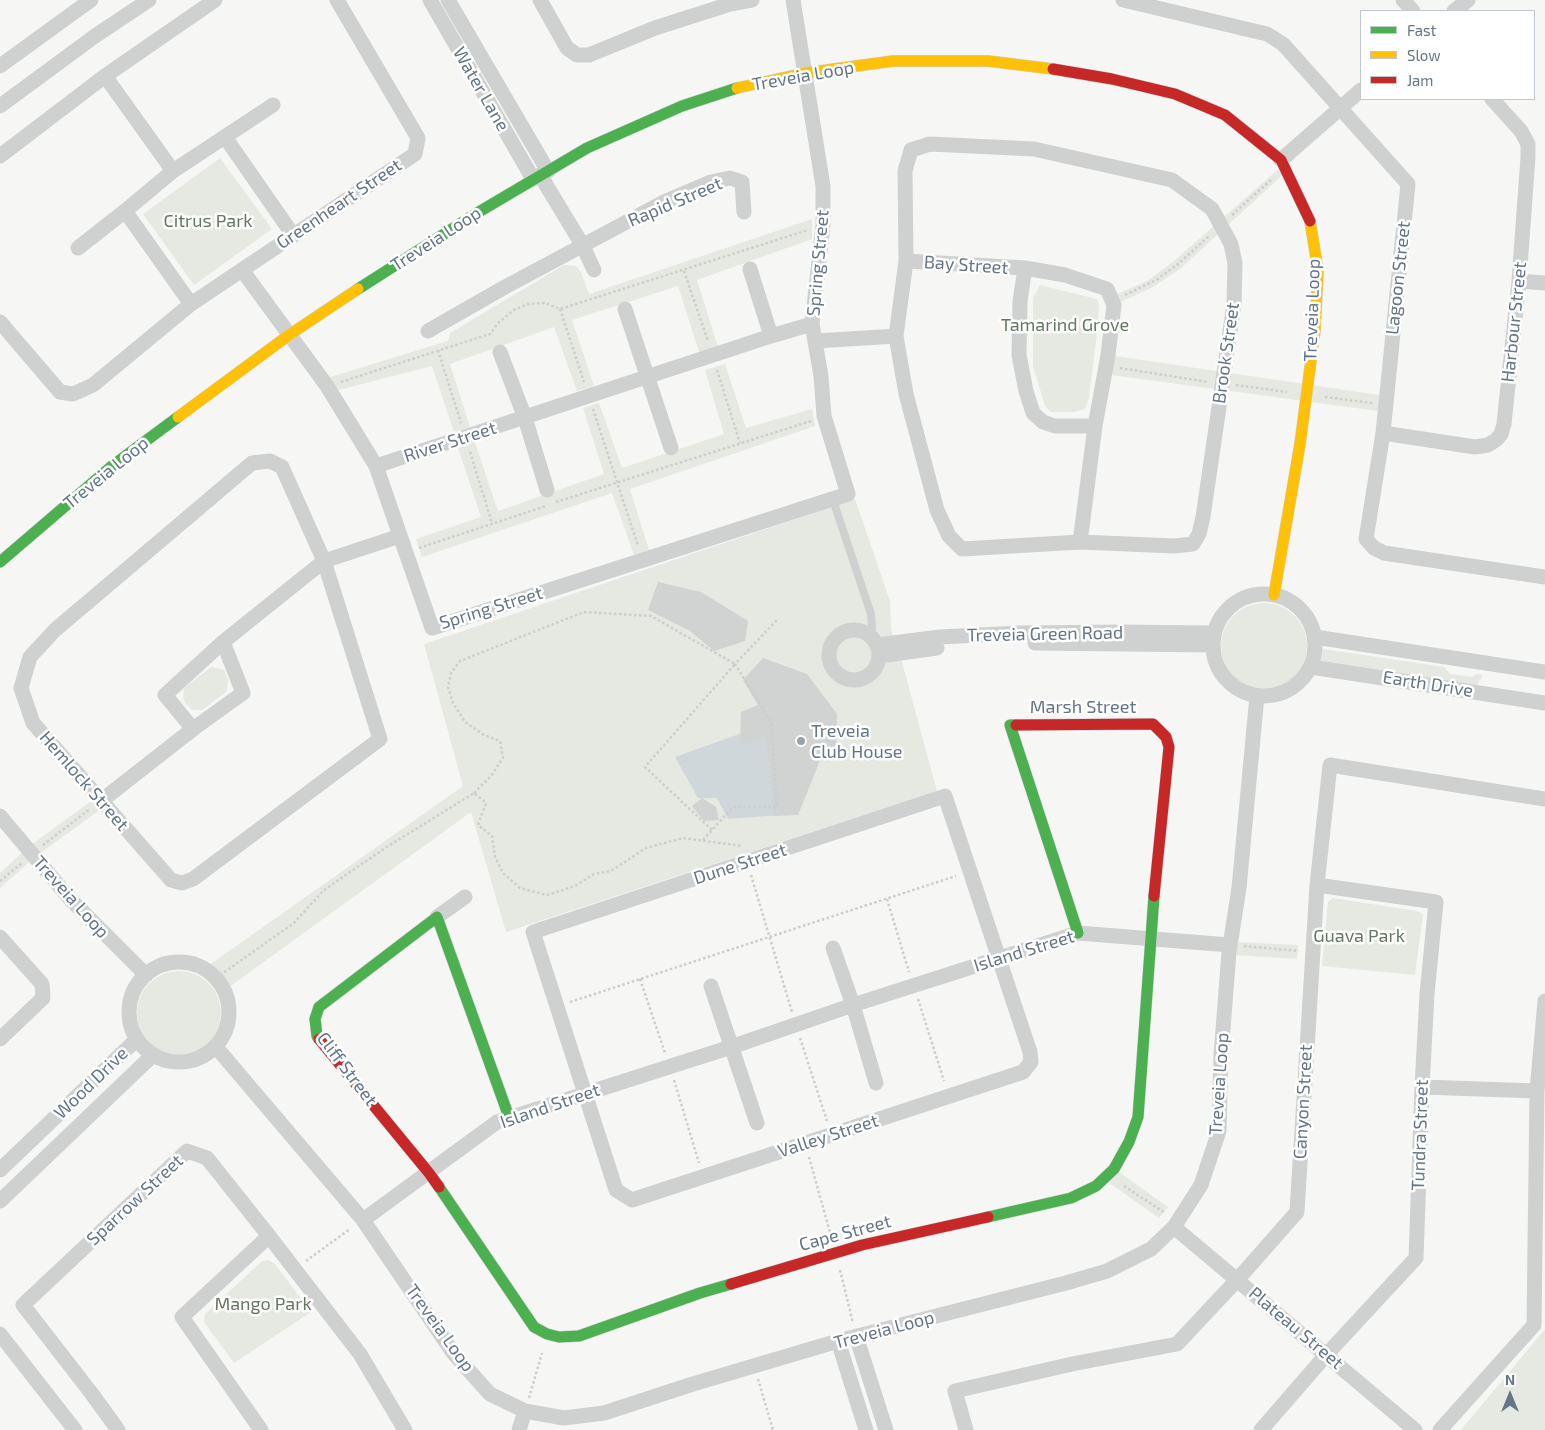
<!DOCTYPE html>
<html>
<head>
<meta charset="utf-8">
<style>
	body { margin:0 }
	#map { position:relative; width:1545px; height:1430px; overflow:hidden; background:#f6f6f4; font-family:"Exo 2",sans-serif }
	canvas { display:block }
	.legend { position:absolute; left:1360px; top:10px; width:175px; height:90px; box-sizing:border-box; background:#fff; border:1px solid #c1c8cf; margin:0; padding:6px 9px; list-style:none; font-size:15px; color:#647686 }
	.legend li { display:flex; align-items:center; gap:10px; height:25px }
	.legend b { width:25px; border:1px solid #c1c8cf }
	.north { position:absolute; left:1485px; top:1370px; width:50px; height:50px; -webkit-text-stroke:4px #fff; paint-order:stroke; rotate:0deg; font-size:14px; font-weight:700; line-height:20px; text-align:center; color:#647686 }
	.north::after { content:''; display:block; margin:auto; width:18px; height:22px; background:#647686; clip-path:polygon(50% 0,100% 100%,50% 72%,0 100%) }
</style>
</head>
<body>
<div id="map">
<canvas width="1545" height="1430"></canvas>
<ul class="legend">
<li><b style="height:6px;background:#4caf50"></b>Fast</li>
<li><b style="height:6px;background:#ffc107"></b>Slow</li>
<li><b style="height:6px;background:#c62828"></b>Jam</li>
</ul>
<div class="north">N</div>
</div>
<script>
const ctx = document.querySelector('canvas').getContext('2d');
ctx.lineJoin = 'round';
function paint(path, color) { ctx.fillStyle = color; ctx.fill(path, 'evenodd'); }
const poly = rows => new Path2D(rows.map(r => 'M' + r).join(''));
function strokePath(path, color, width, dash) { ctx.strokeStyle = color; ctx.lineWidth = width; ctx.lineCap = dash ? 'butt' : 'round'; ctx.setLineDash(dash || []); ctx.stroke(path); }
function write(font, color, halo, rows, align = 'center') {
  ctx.font = font + ' "Exo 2",sans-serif'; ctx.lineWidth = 5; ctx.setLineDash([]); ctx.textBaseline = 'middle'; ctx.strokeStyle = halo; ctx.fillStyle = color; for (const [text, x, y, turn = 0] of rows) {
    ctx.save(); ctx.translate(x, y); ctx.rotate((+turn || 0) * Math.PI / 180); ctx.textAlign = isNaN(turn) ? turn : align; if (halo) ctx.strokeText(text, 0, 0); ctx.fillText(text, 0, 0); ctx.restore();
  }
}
paint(poly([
	[220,158,272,229,194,285,143,214],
	[1283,165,1287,171,1180,269,1153,287,1114,305,1110,297,1147,281,1174,261],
	[812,219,812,239,697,280,718,347,699,352,678,286,572,320,594,386,577,391,554,327,450,364,470,427,454,432,432,366,335,391,327,378,448,341,450,333,564,265,576,266,581,272,589,294],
	[1040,285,1097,299,1099,306,1098,324,1089,398,1085,409,1074,412,1051,412,1045,406,1033,366,1033,298],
	[1108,355,1386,396,1385,412,1104,374],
	[725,364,746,428,812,409,815,426,630,489,649,550,634,555,612,493,422,557,416,539,481,517,458,448,475,442,498,511,604,474,583,408,599,403,622,468,724,434,705,370],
	[855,499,890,601,891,629,903,666,937,791,506,932,471,812,225,990,217,978,205,968,463,786,424,644],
	'1221 646a43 43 0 1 1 86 0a43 43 0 1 1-86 0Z',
	[1323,649,1444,667,1450,674,1472,677,1476,674,1483,675,1477,685,1321,662,1318,657,1319,652],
	[211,667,224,670,228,680,227,691,202,710,192,710,185,703,183,697,184,688],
	[98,796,105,806,35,857,0,888,0,873,27,848],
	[1333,898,1417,911,1423,914,1415,975,1322,966,1328,902],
	[1237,942,1298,945,1297,959,1236,955],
	'137 1013a42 42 0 1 1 84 0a42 42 0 1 1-84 0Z',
	[1119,1172,1168,1207,1159,1218,1108,1182],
	[269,1260,275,1264,311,1312,234,1363,204,1322,205,1314,262,1261],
	[1545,1329,1545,1430,1461,1430]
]), '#e6e9e2');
paint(poly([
	[774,732,781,815,728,819,717,798,698,798,675,757,742,733]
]), '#d0d7da');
paint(poly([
	[658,582,701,592,748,621,745,641,714,651,690,631,648,610],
	[763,658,807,674,837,714,836,753,823,753,798,815,774,816,766,737,740,746,741,712,758,705,743,680],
	[702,798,716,807,719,820,704,821,692,806]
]), '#d1d2d2');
const fast = poly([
	[358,289,477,213,587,148,682,106,737,88],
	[0,562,112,466,178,417],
	[1016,725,1010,725,1078,933],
	[319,1039,317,1036,315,1019,319,1007,437,917,509,1117],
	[439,1187,534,1327,547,1334,559,1337,579,1336,700,1293,731,1284],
	[988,1217,1071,1198,1096,1186,1114,1169,1129,1142,1138,1117,1154,896]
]);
const slow = poly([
	[737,88,805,73,893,61,988,61,1053,69],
	[178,417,289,335,358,289],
	[1274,595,1300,444,1315,330,1318,270,1310,221]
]);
const jam = poly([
	[1053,69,1112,79,1175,94,1225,115,1281,160,1310,221],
	[1016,725,1153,724,1166,737,1169,747,1154,896],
	[319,1039,429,1173,439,1187],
	[731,1284,862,1245,988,1217]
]);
strokePath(fast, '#d1d3d4', 12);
strokePath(slow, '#d1d3d4', 12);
strokePath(jam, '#d1d3d4', 12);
strokePath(poly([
	[1232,215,1271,180],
	[684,271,708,341],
	[1125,295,1156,280,1177,265,1209,236],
	[560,309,584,382],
	[438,350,461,423],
	[1120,368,1208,382],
	[717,370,740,443],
	[341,382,490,334,498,323,514,310,528,304,545,303,560,309,808,230],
	[1236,385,1287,392],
	[1325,397,1372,403],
	[593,409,638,546],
	[470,452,492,523],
	[556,502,811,421],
	[419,548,546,506],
	[474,793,491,776,503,758,500,741,484,735,465,722,453,703,448,687,451,673,460,661,584,612,651,616,735,664,645,767,712,830],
	[703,840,733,807,777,807,771,722,735,664,778,619],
	[43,845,90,809],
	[751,875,792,1012],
	[0,881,22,863],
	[887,899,909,972],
	[1244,946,1299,951],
	[216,978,294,923,324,890,385,848,474,793,486,803,478,825,492,836,495,857,503,873,520,888,547,895,575,886,594,874,611,871,646,848,683,838,742,846],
	[640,979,665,1053],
	[918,999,944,1081],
	[570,1002,956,876],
	[800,1038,827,1121],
	[674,1080,699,1163],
	[809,1157,831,1236],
	[1124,1186,1165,1213],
	[306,1261,350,1229],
	[840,1270,853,1323],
	[758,1379,773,1430],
	[529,1398,542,1353]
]), '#cccdce', 2.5, [2.5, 2.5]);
strokePath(poly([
	[833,500,871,614,872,628,870,635]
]), '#cfd1d1', 8);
strokePath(poly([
	[430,0,533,179],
	[448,0,548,171],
	[540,0,567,48,577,55,589,55,655,28,730,4,752,0],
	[1123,0,1267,34,1283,44,1408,184,1383,433,1366,539,1374,548,1384,553,1545,577],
	[1403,0,1413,11],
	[1454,11,1468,0],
	[0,66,91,0],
	[105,76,173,171],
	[0,106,95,36,149,0],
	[225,137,293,235],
	[930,144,1034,149,1172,180,1212,209,1231,244,1235,263,1234,304,1203,517,1199,534,1193,544,1174,546,1080,542,962,549,949,536,937,510,906,394,896,336,906,261,905,171,911,150,930,144],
	[0,156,105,76,215,0],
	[1281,160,1361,90],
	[540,175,583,246,594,270],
	[78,248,125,211],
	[906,261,1025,268,1065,275,1107,289,1114,305,1108,355,1095,426,1080,542],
	[1025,268,1020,301,1019,355,1026,391,1033,413,1043,422,1055,426,1095,426],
	[750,269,771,336],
	[242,270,327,386,376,466,432,628,848,494,824,416,821,376,812,324,823,225,823,186,793,0],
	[1519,281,1545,283],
	[191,304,125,211,173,171,273,105],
	[625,309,671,448],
	[0,322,60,392,73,394,93,385,191,304,415,154,418,138,337,0],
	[428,331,505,287,662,203,711,182,730,178,742,182,744,212],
	[816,341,896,336],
	[500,352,525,418,547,490],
	[1383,433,1475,447,1488,445,1496,440,1501,434,1504,424,1519,281,1528,157,1528,144,1521,131,1492,99],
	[270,461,282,467,324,561,380,739,193,879,182,883,171,880,33,723,21,688,30,657,55,630,252,463,270,461],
	[376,466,771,336,812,324],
	'1213 645a51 51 0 1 1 102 0a51 51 0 1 1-102 0Z',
	'829 655a25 25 0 1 1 50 0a25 25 0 1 1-50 0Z',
	[1315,637,1545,672],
	[1035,643,1212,645],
	[877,645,940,637,1019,633,1120,632,1213,633],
	[879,656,937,648],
	[1311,667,1545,703],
	[193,729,243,693,223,642],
	[945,796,1030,1052,1031,1062,1023,1072,632,1200,616,1190,533,932,945,796],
	[101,801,193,729,165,695,223,642,324,561,400,536],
	[0,816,71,900,146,975],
	[437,917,465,897],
	[0,937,42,984,43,998,0,1039],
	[833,948,853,1005,876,1083],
	'129 1012a50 50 0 1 1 100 0a50 50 0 1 1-100 0Z',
	[711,986,757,1123],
	[216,1047,363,1220,454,1354,490,1394,525,1411,564,1418,604,1413,693,1384,838,1341,1066,1283,1107,1271,1151,1249,1174,1227,1201,1185,1219,1131,1221,1055,1229,952,1239,888,1257,696],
	[1422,1087,1537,1091],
	[0,1170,137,1039],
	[0,1201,153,1055],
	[363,1220,497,1122,731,1047,853,1005,1078,933,1230,945],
	[1174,1227,1415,1430],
	[0,1334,75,1430],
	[856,1336,886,1430],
	[838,1341,866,1430],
	[118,1430,92,1394,23,1305,187,1151,207,1158,269,1236,360,1354,405,1430],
	[261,1430,182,1317,269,1236],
	[519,1430,525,1411],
	[966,1430,955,1391,1072,1364,1177,1344,1238,1279,1297,1212,1317,885,1330,765,1545,799],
	[1261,1430,1327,1354,1416,1258,1422,1087,1427,994,1436,902,1317,885],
	[1440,1430,1534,1325,1537,1091,1545,1001]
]), '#cfd1d1', 15);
strokePath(fast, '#4caf50', 11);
strokePath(slow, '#ffc107', 11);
strokePath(jam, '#c62828', 11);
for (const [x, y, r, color] of [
	[801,741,5,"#97a3ac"]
]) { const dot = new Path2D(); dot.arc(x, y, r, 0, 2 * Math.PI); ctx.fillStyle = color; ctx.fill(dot); strokePath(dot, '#fff', 2); }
write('18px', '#647686', '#fff', [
	["Treveia Loop",803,76,-10],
	["Water Lane",481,89,60],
	["Rapid Street",675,202,-23],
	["Greenheart Street",339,204,-34],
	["Treveia Loop",436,239,-33],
	["Spring Street",818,263,-85],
	["Bay Street",966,265,4],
	["Lagoon Street",1398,278,-84],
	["Treveia Loop",1312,310,-88],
	["Harbour Street",1514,322,-84],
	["Brook Street",1226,353,-82],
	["River Street",450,442,-18],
	["Treveia Loop",106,473,-39],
	["Spring Street",491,608,-17],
	["Treveia Green Road",1045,634,-1],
	["Earth Drive",1428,684,9],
	["Marsh Street",1083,707],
	["Hemlock Street",84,781,49],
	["Dune Street",740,864,-18],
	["Treveia Loop",71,897,48],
	["Island Street",1024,951,-17],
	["Cliff Street",347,1069,53],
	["Wood Drive",91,1083,-44],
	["Treveia Loop",1219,1084,-86],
	["Canyon Street",1303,1102,-87],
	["Island Street",550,1106,-19],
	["Tundra Street",1420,1135,-88],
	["Valley Street",828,1136,-18],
	["Sparrow Street",135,1200,-43],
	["Cape Street",845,1233,-15],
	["Treveia Loop",440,1328,54],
	["Plateau Street",1296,1328,40],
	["Treveia Loop",884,1330,-15]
]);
write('18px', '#64785f', '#fff', [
	["Citrus Park",208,221],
	["Tamarind Grove",1065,325],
	["Guava Park",1359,936],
	["Mango Park",263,1304]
]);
write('18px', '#647686', '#fff', [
	["Treveia",811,731],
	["Club House",811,752]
], 'left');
</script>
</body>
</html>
